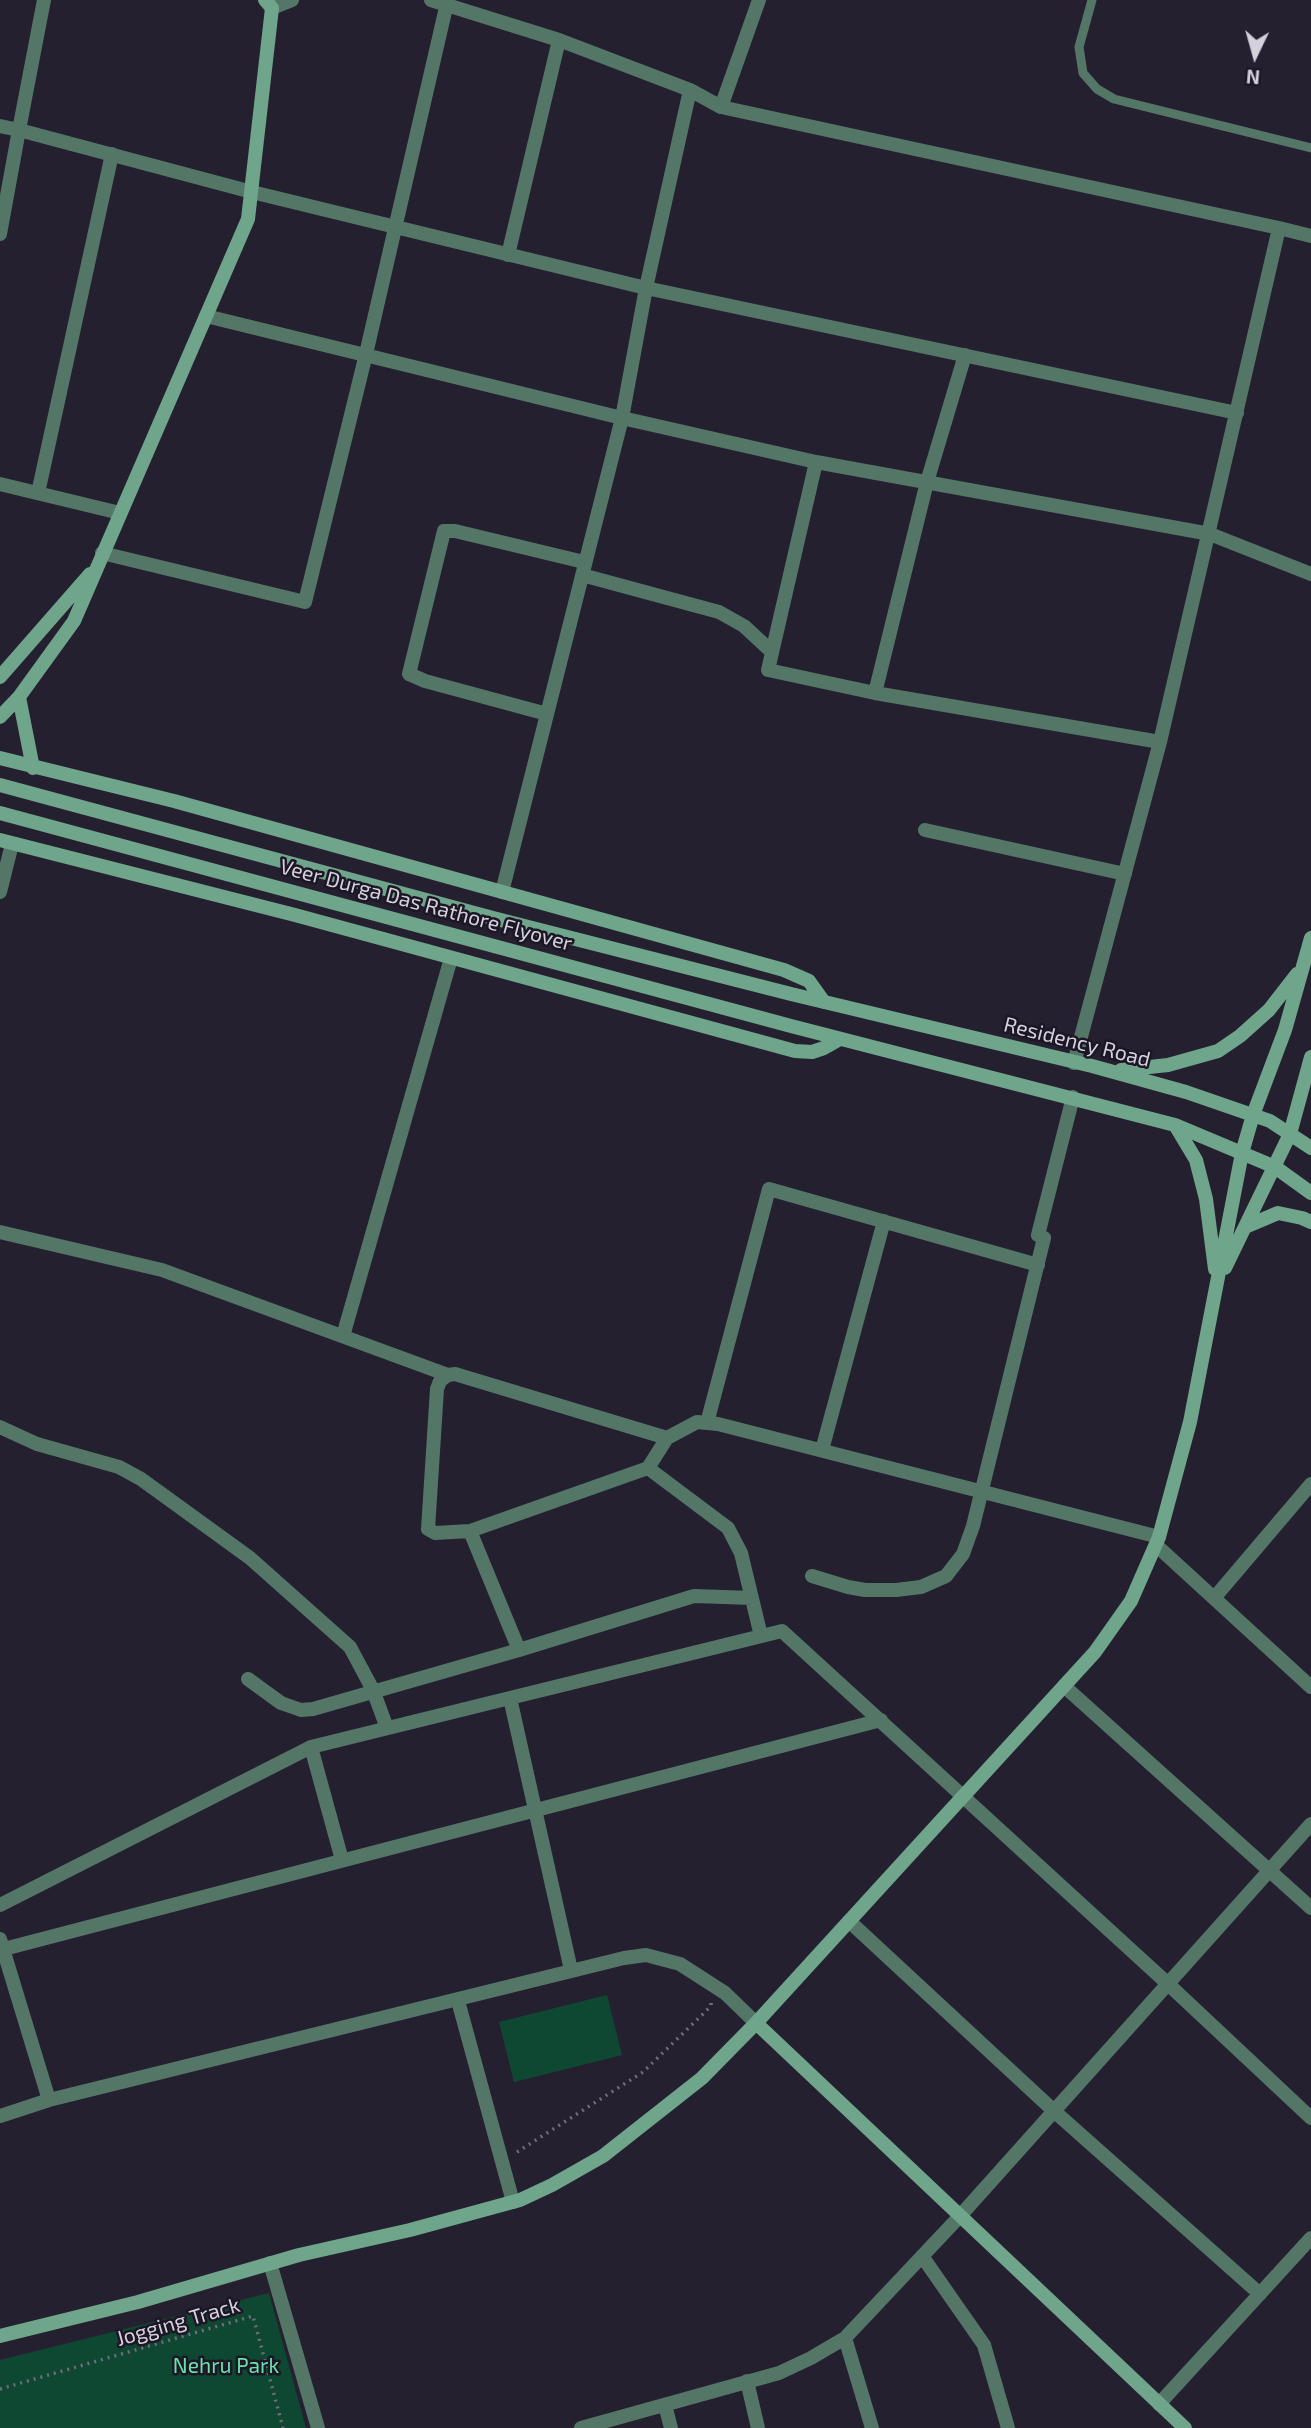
<!DOCTYPE html>
<html>
<head>
<meta charset="utf-8">
<style>
	body { margin:0 }
	#map { position:relative; width:1311px; height:2428px; overflow:hidden; background:#25202f; font-family:"Exo 2",sans-serif }
	canvas { display:block }
	.north { position:absolute; left:1220px; top:21px; width:70px; height:70px; -webkit-text-stroke:5px #1c1625; paint-order:stroke; rotate:185deg; font-size:19px; font-weight:700; line-height:28px; text-align:center; color:#d5d1dc }
	.north::after { content:''; display:block; margin:auto; width:24px; height:32px; background:#d5d1dc; clip-path:polygon(50% 0,100% 100%,50% 72%,0 100%) }
</style>
</head>
<body>
<div id="map">
<canvas width="1311" height="2428"></canvas>
<div class="north">N</div>
</div>
<script>
const ctx = document.querySelector('canvas').getContext('2d');
ctx.lineJoin = 'round';
function paint(path, color) { ctx.fillStyle = color; ctx.fill(path, 'evenodd'); }
const poly = rows => new Path2D(rows.map(r => 'M' + r).join(''));
function strokePath(path, color, width, dash) { ctx.strokeStyle = color; ctx.lineWidth = width; ctx.lineCap = dash ? 'butt' : 'round'; ctx.setLineDash(dash || []); ctx.stroke(path); }
function write(font, color, halo, rows, align = 'center') {
  ctx.font = font + ' "Exo 2",sans-serif'; ctx.lineWidth = 5; ctx.setLineDash([]); ctx.textBaseline = 'middle'; ctx.strokeStyle = halo; ctx.fillStyle = color; for (const [text, x, y, turn = 0] of rows) {
    ctx.save(); ctx.translate(x, y); ctx.rotate((+turn || 0) * Math.PI / 180); ctx.textAlign = isNaN(turn) ? turn : align; if (halo) ctx.strokeText(text, 0, 0); ctx.fillText(text, 0, 0); ctx.restore();
  }
}
paint(poly([
	[607,1995,622,2055,514,2082,499,2022],
	[269,2293,306,2428,0,2428,0,2360]
]), '#0f4832');
strokePath(poly([
	[517,2152,643,2072,704,2013,711,2006,711,2002],
	[0,2389,253,2316,283,2428]
]), '#716d7a', 3.5, [2, 5]);
strokePath(poly([
	[1092,0,1079,47,1083,73,1097,89,1114,99,1311,148]
]), '#547666', 9);
strokePath(poly([
	[431,0,559,40,690,90,721,107,759,0],
	[272,8,292,0],
	[721,107,1279,228],
	[0,126,19,130,44,0],
	[0,234,19,130,252,192,646,288,1237,413],
	[508,255,559,40],
	[206,316,622,418,816,462,1210,534,1311,574],
	[816,462,768,670,875,693,1160,742],
	[0,484,120,513],
	[38,493,112,154],
	[102,553,305,602,366,354,447,3],
	[582,575,719,612,744,626,772,652],
	[875,693,927,482,965,355],
	[547,714,425,681,409,674,444,531,455,531,584,562],
	[925,830,1125,874],
	[0,892,12,844],
	[502,892,622,418,646,288,690,90],
	[1074,1063,1160,742,1279,228,1311,236],
	[0,1232,162,1270,448,1375],
	[343,1336,451,958],
	[707,1423,769,1189,1038,1265],
	[0,1427,37,1444,119,1467,141,1479,250,1558,350,1647,373,1690,387,1728],
	[822,1450,884,1221],
	[648,1468,667,1438,697,1422,718,1424,1159,1537],
	[470,1531,435,1533,428,1529,437,1389,440,1381,448,1375,455,1374,667,1438],
	[1157,1546,1311,1687],
	[812,1576,848,1587,865,1590,896,1590,921,1587,946,1576,963,1554,973,1526,1044,1238,1038,1235,1073,1097],
	[1215,1597,1311,1484],
	[519,1650,694,1596,752,1598],
	[248,1679,281,1703,301,1710,313,1709,519,1650,470,1531,648,1468,728,1528,741,1553,761,1636],
	[1064,1686,1311,1908],
	[510,1698,571,1970],
	[311,1747,342,1860],
	[0,1905,311,1747,782,1631,1167,1983,1311,2118],
	[849,1921,1054,2111,1260,2294],
	[0,1939,49,2100],
	[4,1949,881,1720],
	[460,2008,513,2202],
	[0,2116,49,2100,624,1958,646,1955,680,1964,725,1993,756,2023],
	[922,2256,984,2345,1008,2428],
	[270,2263,318,2428],
	[845,2338,872,2428],
	[747,2381,758,2428],
	[1159,2404,1311,2238],
	[665,2405,671,2428],
	[581,2428,779,2373,811,2358,845,2338,960,2216,1311,1824]
]), '#547666', 14);
strokePath(poly([
	[0,677,90,574],
	[19,697,33,768],
	[0,717,19,697,74,621,248,219,272,8,265,0],
	[0,758,174,801,784,970,809,981,824,1002],
	[0,785,493,918,791,994,1092,1066,1186,1092,1270,1121,1311,1148],
	[0,813,791,1026,1175,1125,1275,1167,1311,1193],
	[0,840,295,915,795,1051,812,1052,824,1048,840,1039],
	[1121,1070,1168,1065,1218,1051,1240,1036,1269,1010,1297,974],
	[1175,1125,1196,1160,1206,1199,1215,1269],
	[1245,1227,1278,1213,1302,1218,1311,1222],
	[1225,1268,1290,1134,1311,1057],
	[756,2023,1185,2428],
	[0,2336,138,2302,299,2255,410,2230,520,2200,552,2185,603,2156,702,2078,756,2023,1095,1652,1131,1601,1159,1537,1190,1422,1242,1153,1253,1115,1285,1030,1311,938]
]), '#6fa68b', 14);
write('21px', '#d5d1dc', '#1c1625', [
	["Veer Durga Das Rathore Flyover",426,905,15],
	["Residency Road",1077,1042,14],
	["Jogging Track",178,2322,-16]
]);
write('21px', '#67e2ad', '#1c1625', [
	["Nehru Park",226,2366]
]);
</script>
</body>
</html>
